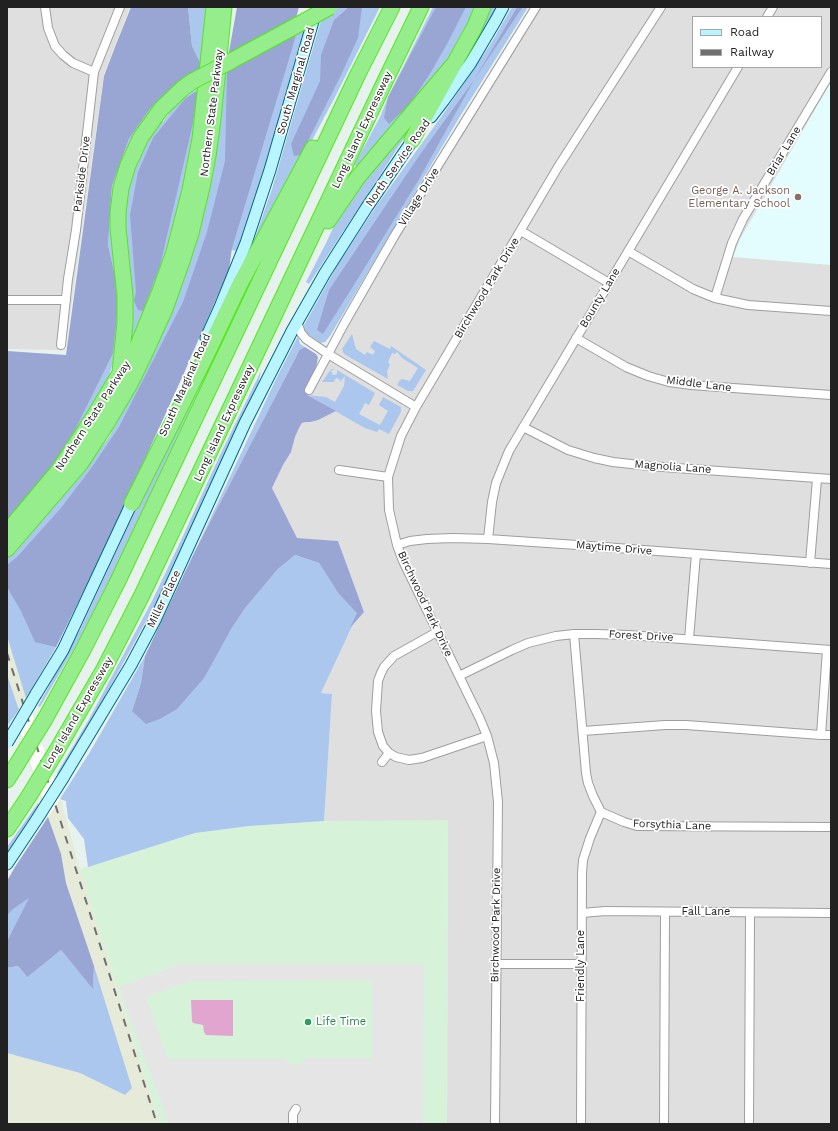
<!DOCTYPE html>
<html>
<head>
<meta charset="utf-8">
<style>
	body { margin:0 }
	#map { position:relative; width:838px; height:1131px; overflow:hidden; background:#e7f2ef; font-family:"Work Sans",sans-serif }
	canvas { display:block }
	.frame { position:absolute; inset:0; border:8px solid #212121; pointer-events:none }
	.legend { position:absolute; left:692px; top:16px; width:130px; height:52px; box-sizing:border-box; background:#fff; border:1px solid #a6a6a6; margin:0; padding:5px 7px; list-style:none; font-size:12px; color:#212121 }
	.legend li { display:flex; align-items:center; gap:8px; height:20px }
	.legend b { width:20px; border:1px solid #a6a6a6 }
</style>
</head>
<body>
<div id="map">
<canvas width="838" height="1131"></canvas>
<div class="frame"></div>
<ul class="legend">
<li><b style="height:5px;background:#b9f5fe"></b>Road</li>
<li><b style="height:5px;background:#6f6f6f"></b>Railway</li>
</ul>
</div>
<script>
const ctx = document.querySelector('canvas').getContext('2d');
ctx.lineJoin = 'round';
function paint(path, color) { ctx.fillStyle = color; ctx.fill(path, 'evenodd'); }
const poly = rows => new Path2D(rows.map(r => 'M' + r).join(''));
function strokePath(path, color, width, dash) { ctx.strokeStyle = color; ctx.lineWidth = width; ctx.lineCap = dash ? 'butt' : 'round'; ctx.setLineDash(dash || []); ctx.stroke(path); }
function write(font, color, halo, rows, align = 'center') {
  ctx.font = font + ' "Work Sans",sans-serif'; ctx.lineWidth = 3.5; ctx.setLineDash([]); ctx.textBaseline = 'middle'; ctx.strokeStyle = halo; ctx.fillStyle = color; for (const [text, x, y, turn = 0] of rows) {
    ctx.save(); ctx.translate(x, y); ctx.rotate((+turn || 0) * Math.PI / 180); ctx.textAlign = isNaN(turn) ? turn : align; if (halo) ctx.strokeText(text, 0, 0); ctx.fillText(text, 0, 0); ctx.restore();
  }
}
paint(poly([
	[7,7,130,7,104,74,65,350,7,349],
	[536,7,831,7,831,1124,447,1124,448,821,324,821,332,694,321,693,350,628,364,612,338,541,297,538,272,488,283,465,291,452,295,437,299,428,303,423,306,422,310,422,335,411,307,395,309,388,344,324],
	[693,17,821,17,821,67,693,67]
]), '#dedfde');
paint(poly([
	[448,820,447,1124,160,1124,80,869,195,833,249,826,324,821]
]), '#d6f3d9');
paint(poly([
	[7,613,27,694,62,804,80,869,160,1124,7,1124,7,1053,80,1073,125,1095,131,1088,7,693]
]), '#e6ebd9');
paint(poly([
	[831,82,831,265,733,257,740,239]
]), '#e3fdff');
paint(poly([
	[188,7,209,7,203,68,192,46],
	[339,7,380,7,334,99,238,279,252,246,272,189,322,17],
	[433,7,480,7,460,46,357,169,355,165,357,160,380,117,388,97],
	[489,7,498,7,464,62,463,59],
	[512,7,517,7,480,71,523,7,528,7,459,118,330,336,325,342,321,343,305,332,303,327,337,266,377,205,441,117,490,45],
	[308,25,256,199,237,251,231,250,229,268,107,543,56,647,26,698,7,636,7,557,73,485,109,437,147,365,223,74,227,70],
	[180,82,182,84,119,179,122,303,119,345,108,378,82,426,52,472,7,525,118,306,115,275,108,245,112,186,129,139,150,109],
	[203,85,191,163,166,264,129,350,122,232,125,193,133,164,160,119,163,122,176,103],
	[411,124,412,126,309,284,306,282,326,243,341,211,377,165],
	[250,281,112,575,83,633,40,707,38,706,80,630,162,453,244,289],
	[352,334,356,349,365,355,367,352,373,355,375,351,370,347,374,341,390,349,391,346,426,370,413,391,408,391,397,385,400,380,402,379,410,381,418,368,402,358,397,352,395,354,392,353,388,362,390,365,387,371,388,379,344,354,342,349],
	[298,336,300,344,305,347,299,350,296,357,195,551,277,377],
	[332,369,335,369,331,371,333,375,335,375,337,374,337,370,375,393,369,405,365,403,359,414,380,425,388,411,379,405,383,397,401,407,401,412,389,434,379,429,377,432,365,428,307,395,326,397,335,402,344,386,345,376,340,382,340,380,337,378,335,379,334,382,322,382,329,372],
	[261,371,259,381,253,396,156,603,90,724,58,776,57,773,88,721,152,601,183,536,219,457],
	[295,555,319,563,338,593,358,613,321,693,332,694,324,821,249,826,195,833,88,867,84,839,68,818,66,801,60,799,90,752,145,656,141,683,132,711,230,631,246,607,278,569],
	[7,675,19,710,7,726],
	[38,803,39,807,7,856,7,847],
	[30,897,7,941,7,916,12,910],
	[61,950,93,988,94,966,132,1088,125,1095,80,1073,7,1053,7,968,18,966,26,976]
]), '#abc7ee');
paint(poly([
	[131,7,188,7,192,46,203,68,180,82,150,109,129,139,112,186,108,245,115,275,118,306,113,353,76,428,48,473,7,525,7,351,66,355,104,76,115,47],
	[237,7,299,7,295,22,228,57],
	[349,7,362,7,358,38,341,75,301,155,294,156,291,144,320,81,321,55,334,20],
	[436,7,466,7,447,44,431,72,410,104,389,124,384,118,388,97],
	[517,7,523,7,474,80,418,181,357,280,323,334,317,330,329,290,419,156,474,80],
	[297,31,292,49,232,248,229,269,184,373,107,543,56,647,35,642,21,611,7,587,7,565,17,557,61,508,92,467,119,427,183,302,207,232,225,161,227,70],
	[195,92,198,94,193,123,160,266,143,311,138,310,134,301,136,292,130,215,138,172,153,138,185,99],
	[305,347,316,354,318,357,314,380,309,388,307,395,336,411,318,420,310,422,306,422,302,423,299,428,295,437,291,452,283,465,272,488,297,538,338,541,364,612,350,628,357,613,338,593,319,563,295,555,278,569,246,607,230,631,204,678,177,709,160,719,146,724,132,711,141,683,145,656,195,551,296,357,299,350],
	[48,817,61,854,66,883,94,966,93,989,61,950,27,977,18,966,7,968,7,941,29,898,12,910,7,916,7,881,15,867]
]), '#99a6d3');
paint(poly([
	[180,964,424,964,423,1124,169,1124,119,987],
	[372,980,372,1058,307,1058,300,1065,292,1065,285,1059,168,1059,146,997,189,981]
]), '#e5e5e5');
paint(poly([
	[191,1000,233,1000,233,1036,206,1035,204,1032,203,1025,193,1023,192,1021]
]), '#e2a5d0');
paint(poly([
	[27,697,60,799,48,817,15,716]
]), '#fff');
const minor = poly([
	[45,7,48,28,55,46,63,55,73,63,94,72],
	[767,17,773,7],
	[521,231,609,283],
	[628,251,693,289,715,298,748,305,831,311],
	[715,298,732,243,743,219,831,72],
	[7,300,66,300],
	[297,322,301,333,306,339,328,354,416,407],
	[576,338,626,367,648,376,669,382,691,385,831,395],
	[61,345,68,279,76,230,94,72,120,7],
	[309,390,344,324,395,235,536,7],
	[523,427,568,450,594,458,613,462,649,466,831,479],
	[339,470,388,477],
	[488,539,492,502,496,483,509,451,738,67],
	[397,545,410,541,427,539,453,538,488,539,577,545,831,564],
	[810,563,817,479],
	[437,632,394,656,384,667,381,673,378,681,376,711,378,732,383,746,389,753,396,757,409,760,422,758,487,736],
	[574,634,586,773,588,783,593,796,601,812,624,822,637,826,831,827],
	[689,639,696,554],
	[459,676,512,650,528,643,556,636,574,634,596,634,628,635,831,650],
	[583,731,665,725,686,725,821,735,831,735],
	[821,735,827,650],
	[382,762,389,753],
	[582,913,605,911,831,913],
	[496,964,581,964],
	[293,1124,293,1114,296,1109],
	[495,1124,498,802,494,763,487,736,480,719,403,561,397,545,389,510,388,477,401,436,416,407,558,167,661,7],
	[581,1124,582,873,583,860,590,838,601,812],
	[664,1124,665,912],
	[749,1124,750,913]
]);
const secondary = poly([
	[431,117,444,100,470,64,496,20,503,7],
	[206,338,220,307,246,243,270,170,316,11],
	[36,694,63,650,135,496],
	[63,778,131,665,155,620,245,423,292,331,325,273,367,207,416,135],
	[7,864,37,819]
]);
const motorway = poly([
	[231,61,292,28],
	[412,140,474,28,483,7],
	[328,221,358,177,452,66],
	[120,372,125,323,125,296,118,228,118,213,121,188,128,165,141,137,161,109,183,88,193,81],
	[132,503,203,362,240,284,313,148],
	[7,532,59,470,93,418,120,373,136,350,160,291,174,252,190,190,200,139,214,7],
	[7,549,81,463,107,423,130,384,146,351,165,309,182,261,191,233,202,187,208,156,213,119,224,7],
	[45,719,83,650,117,583,358,74,392,7],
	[57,750,104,669,142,595,386,79,421,7],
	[7,780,14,769],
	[7,829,29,796]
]);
strokePath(minor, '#9e9e9e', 10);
strokePath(secondary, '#006980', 13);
strokePath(motorway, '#54e71d', 17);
strokePath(minor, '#fff', 8);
strokePath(secondary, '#b9f5fe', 11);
strokePath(motorway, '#96ed8b', 15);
strokePath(poly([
	[7,653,157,1124]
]), '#6f6f6f', 2, [8, 8]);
const secondaryBridge = poly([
	[7,743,36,694],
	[37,819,63,778]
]);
const motorwayBridge = poly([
	[292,28,330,7],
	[193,81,231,61],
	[14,769,45,719],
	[29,796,57,750]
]);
strokePath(secondaryBridge, '#006980', 13, []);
strokePath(motorwayBridge, '#54e71d', 17, []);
strokePath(secondaryBridge, '#b9f5fe', 11);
strokePath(motorwayBridge, '#96ed8b', 15);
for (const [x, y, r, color] of [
	[798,197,4,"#8d6e63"],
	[308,1022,4,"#2e9e5b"]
]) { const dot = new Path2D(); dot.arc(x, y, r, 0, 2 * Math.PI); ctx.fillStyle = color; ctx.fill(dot); strokePath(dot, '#fff', 1.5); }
write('11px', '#212121', '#fff', [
	["South Marginal Road",296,81,-74],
	["Northern State Parkway",212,113,-83],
	["Long Island Expressway",362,130,-65],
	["Briar Lane",784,151,-59],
	["North Service Road",398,163,-55],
	["Parkside Drive",82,174,-83],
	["Village Drive",419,197,-58],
	["Birchwood Park Drive",487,288,-59],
	["Bounty Lane",600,298,-59],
	["Middle Lane",699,384,7],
	["South Marginal Road",185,385,-66],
	["Northern State Parkway",93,416,-57],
	["Long Island Expressway",224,423,-65],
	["Magnolia Lane",673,467,4],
	["Maytime Drive",614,548,5],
	["Miller Place",164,599,-64],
	["Birchwood Park Drive",425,604,65],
	["Forest Drive",641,636,3],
	["Long Island Expressway",78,713,-60],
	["Forsythia Lane",672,825,2],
	["Fall Lane",706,912],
	["Birchwood Park Drive",496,925,-89],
	["Friendly Lane",581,966,-90]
]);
write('11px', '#785e54', '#fff', [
	["George A. Jackson",790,191],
	["Elementary School",790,204]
], 'right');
write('11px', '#27864d', '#fff', [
	["Life Time",316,1022]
], 'left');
</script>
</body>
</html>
